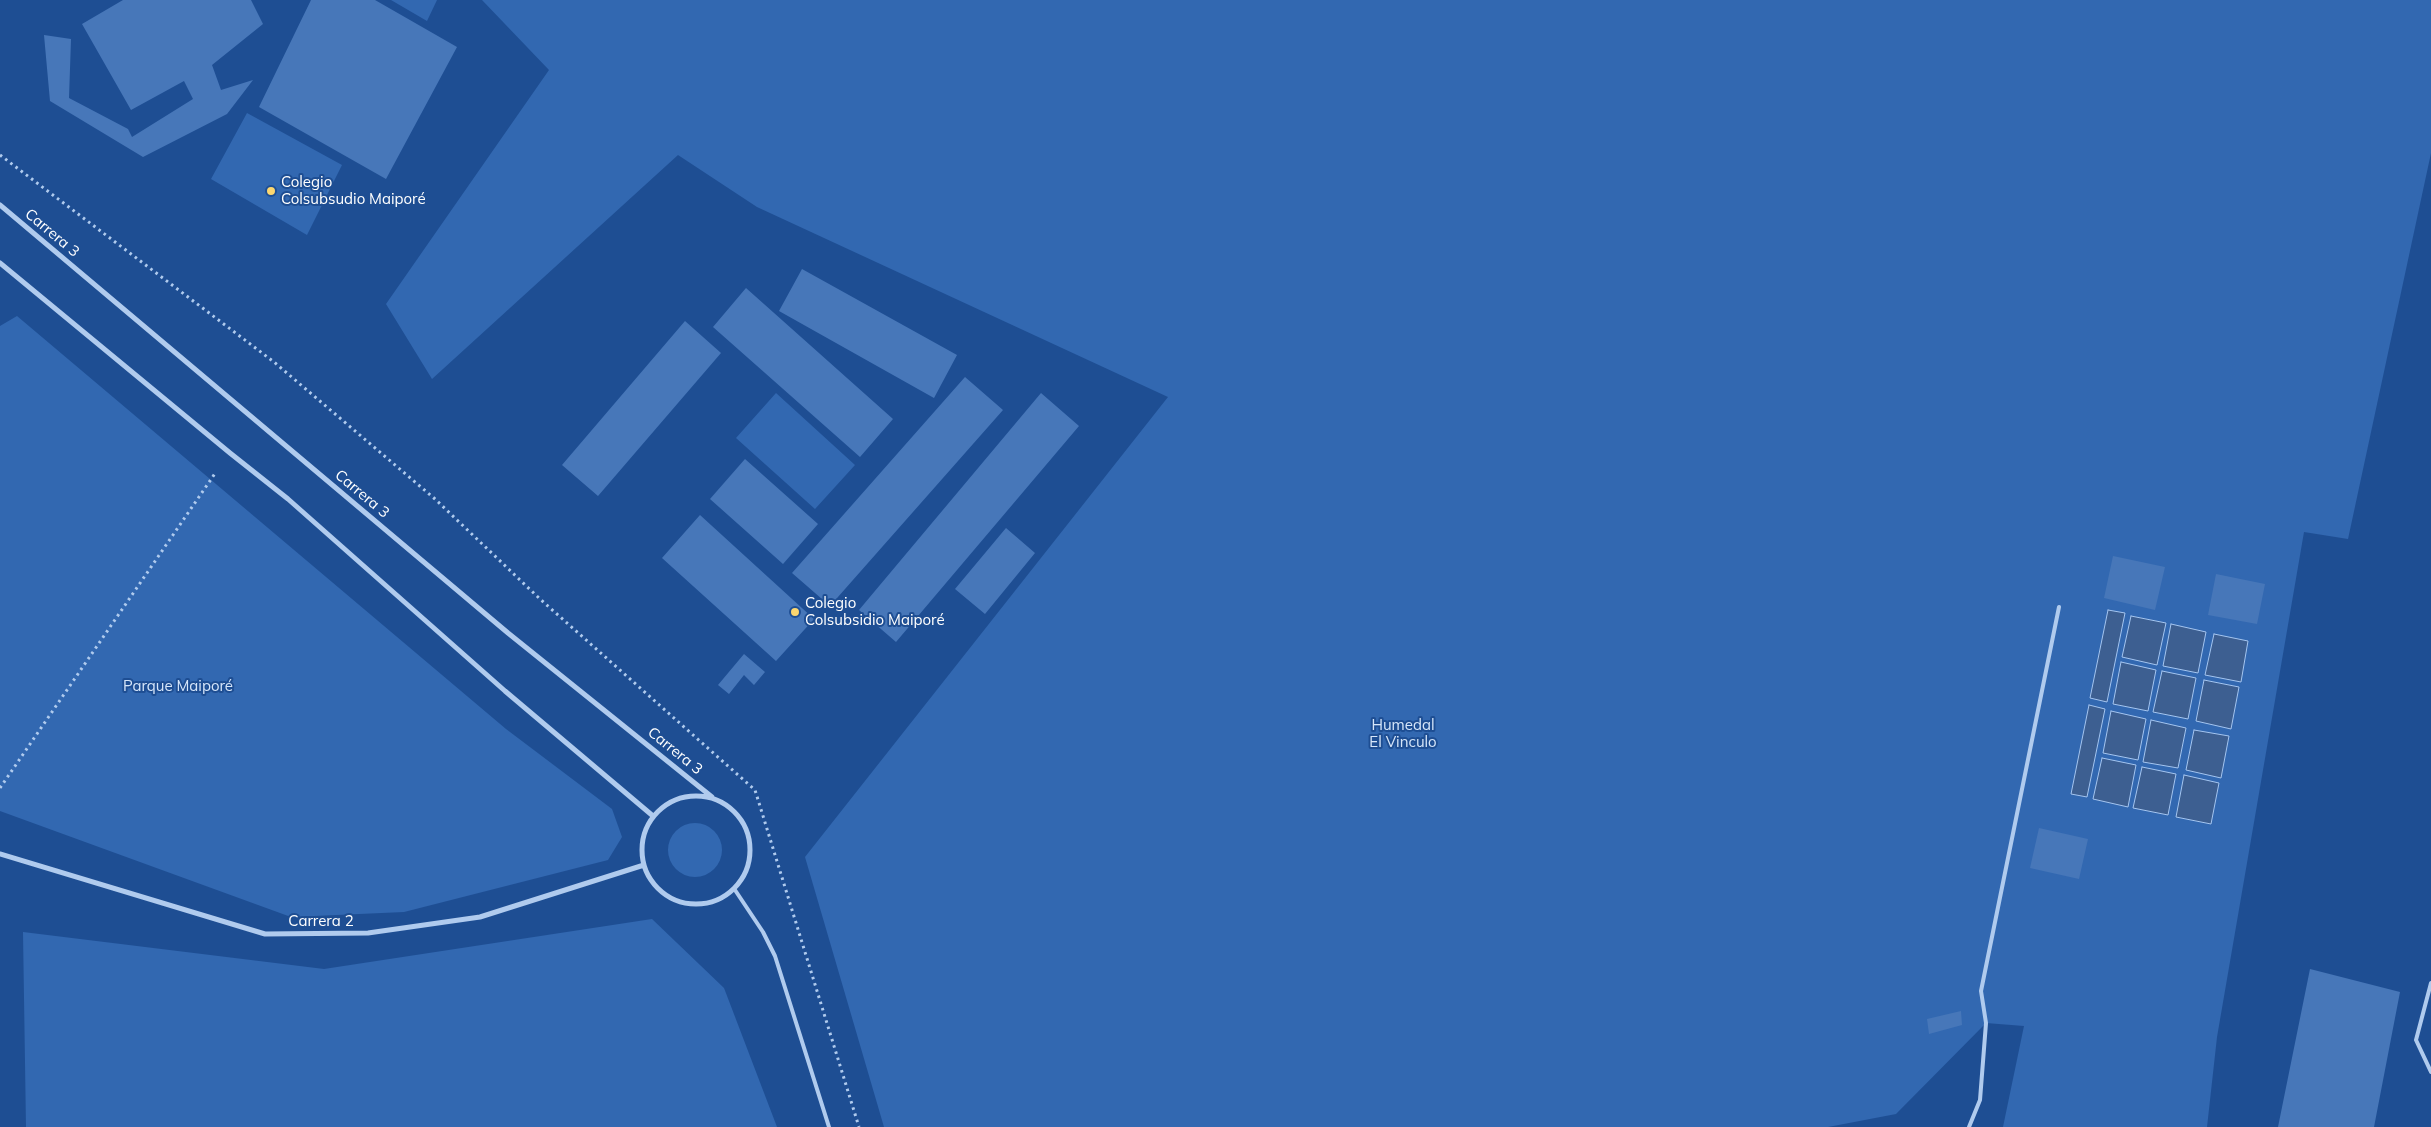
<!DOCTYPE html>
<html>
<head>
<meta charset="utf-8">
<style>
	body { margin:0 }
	canvas { display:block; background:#1e4e93 }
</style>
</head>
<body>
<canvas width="2431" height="1127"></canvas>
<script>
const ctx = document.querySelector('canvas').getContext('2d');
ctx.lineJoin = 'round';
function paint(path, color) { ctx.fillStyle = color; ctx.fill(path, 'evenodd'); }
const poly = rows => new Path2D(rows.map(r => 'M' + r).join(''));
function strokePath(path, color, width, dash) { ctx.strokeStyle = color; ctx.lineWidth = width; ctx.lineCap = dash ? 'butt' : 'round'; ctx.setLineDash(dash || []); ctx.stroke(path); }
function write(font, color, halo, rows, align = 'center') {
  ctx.font = font + ' Mulish,sans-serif'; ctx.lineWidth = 4; ctx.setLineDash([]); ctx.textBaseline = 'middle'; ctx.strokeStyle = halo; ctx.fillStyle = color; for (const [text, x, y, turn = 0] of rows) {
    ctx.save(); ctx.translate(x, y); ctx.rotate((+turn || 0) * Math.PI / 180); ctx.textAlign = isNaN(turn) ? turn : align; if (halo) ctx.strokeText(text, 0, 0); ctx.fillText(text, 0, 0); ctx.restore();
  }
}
paint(poly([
	[391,0,437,0,427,21],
	[482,0,2431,0,2431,153,2348,539,2304,532,2217,1037,2207,1127,2003,1127,2024,1026,1986,1023,1896,1114,1828,1127,884,1127,805,857,1168,397,757,207,678,155,432,379,386,304,549,70],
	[247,113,342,165,307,235,211,179],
	[17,316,506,729,612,809,622,837,608,860,404,912,291,917,0,811,0,326],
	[776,393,855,465,815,509,736,438],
	'668 850a27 27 0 1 1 54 0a27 27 0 1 1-54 0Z',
	[652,919,724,988,777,1127,26,1127,23,932,324,969]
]), '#3268b1');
const water = poly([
	[2108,610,2125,613,2107,702,2090,698,2108,610],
	[2131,616,2166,623,2157,665,2122,657,2131,616],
	[2171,624,2206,632,2198,673,2163,666,2171,624],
	[2214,634,2248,641,2241,682,2205,675,2214,634],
	[2121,662,2156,670,2148,711,2113,704,2121,662],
	[2162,671,2196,678,2188,719,2153,712,2162,671],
	[2204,680,2239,687,2231,729,2196,721,2204,680],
	[2089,705,2105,709,2087,797,2071,794,2089,705],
	[2111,711,2146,719,2138,760,2103,753,2111,711],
	[2151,720,2186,728,2178,768,2143,762,2151,720],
	[2194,730,2229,736,2221,778,2186,770,2194,730],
	[2102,758,2136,765,2128,807,2093,799,2102,758],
	[2142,767,2176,774,2168,815,2133,808,2142,767],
	[2184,775,2219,783,2211,824,2176,817,2184,775]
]);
paint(water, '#3d5f91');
strokePath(water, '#a4c5f0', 1);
paint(poly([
	[123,0,251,0,263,24,212,65,221,90,253,80,227,114,143,157,50,101,44,35,71,39,69,98,128,129,132,137,193,99,184,81,131,110,82,24],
	[311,0,375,0,457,47,386,179,259,107],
	[802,269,957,355,934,398,779,311],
	[746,288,893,419,860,457,713,327],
	[685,321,721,353,598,496,562,465],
	[965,377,1003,410,830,606,792,573],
	[1041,393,1079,426,896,642,859,610],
	[745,459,818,524,783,564,710,499],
	[700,515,814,619,776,661,662,558],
	[1006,528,1035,553,985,614,955,589],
	[2113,556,2165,567,2155,610,2104,598],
	[2216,574,2265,584,2257,624,2208,615],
	[744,654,765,672,754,685,744,675,729,694,718,685],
	[2039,828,2088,839,2079,879,2030,868],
	[2310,969,2400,992,2374,1127,2278,1127],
	[1961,1011,1962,1025,1929,1034,1927,1019]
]), '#4777b9');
strokePath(poly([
	[0,155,274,362,435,499,540,599,755,790,859,1127],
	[0,788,216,472]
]), '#b0cbee', 3, [2.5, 4]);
strokePath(poly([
	[735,890,763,932,775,956,829,1127],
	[2431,983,2416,1040,2431,1072],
	[1969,1127,1980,1100,1986,1023,1981,991,2059,607]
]), '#b0cbee', 4);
strokePath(poly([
	[0,205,508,633,712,797],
	[0,263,230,453,288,499,505,691,653,816],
	'642 850a54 54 0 1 1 108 0a54 54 0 1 1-108 0Z',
	[0,854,265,934,368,933,480,917,644,865]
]), '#b0cbee', 5);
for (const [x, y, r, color] of [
	[271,191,5,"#fcd770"],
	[795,612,5,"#fcd770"]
]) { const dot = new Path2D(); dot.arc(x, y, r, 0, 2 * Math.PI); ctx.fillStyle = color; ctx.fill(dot); strokePath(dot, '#1e4e93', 2); }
write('15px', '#fff', '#1e4e93', [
	["Colegio",281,182],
	["Colsubsudio Maiporé",281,199],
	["Colegio",805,603],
	["Colsubsidio Maiporé",805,620]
], 'left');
write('15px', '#fff', '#1e4e93', [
	["Carrera 3",52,233,40],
	["Carrera 3",362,494,40],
	["Carrera 3",675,751,39],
	["Carrera 2",321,921]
]);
write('15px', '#d6e6fa', '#1e4e93', [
	["Parque Maiporé",178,686],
	["Humedal",1403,725],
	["El Vinculo",1403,742]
]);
</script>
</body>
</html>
